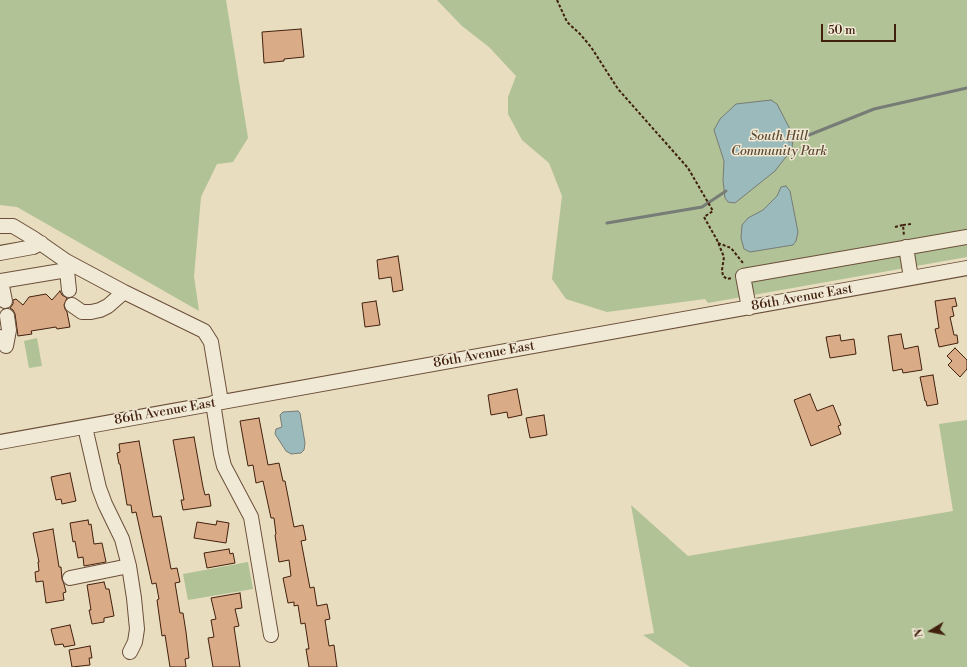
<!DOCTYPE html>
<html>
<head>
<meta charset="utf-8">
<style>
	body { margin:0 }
	#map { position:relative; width:967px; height:667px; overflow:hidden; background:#e8ddbf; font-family:"Libre Bodoni",serif }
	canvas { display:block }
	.north { position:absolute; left:911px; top:611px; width:40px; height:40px; -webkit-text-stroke:3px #f0e9d5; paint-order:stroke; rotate:260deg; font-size:11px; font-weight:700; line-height:16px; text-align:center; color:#41200e }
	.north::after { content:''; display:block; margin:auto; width:14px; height:18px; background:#41200e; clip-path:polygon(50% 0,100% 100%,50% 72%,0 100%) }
	.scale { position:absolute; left:821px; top:24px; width:75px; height:18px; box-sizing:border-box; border:2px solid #41200e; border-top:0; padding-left:5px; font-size:12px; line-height:14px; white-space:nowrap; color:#41200e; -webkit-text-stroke:3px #f0e9d5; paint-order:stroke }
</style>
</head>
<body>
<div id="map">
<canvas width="967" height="667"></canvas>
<div class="north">N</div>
<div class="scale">50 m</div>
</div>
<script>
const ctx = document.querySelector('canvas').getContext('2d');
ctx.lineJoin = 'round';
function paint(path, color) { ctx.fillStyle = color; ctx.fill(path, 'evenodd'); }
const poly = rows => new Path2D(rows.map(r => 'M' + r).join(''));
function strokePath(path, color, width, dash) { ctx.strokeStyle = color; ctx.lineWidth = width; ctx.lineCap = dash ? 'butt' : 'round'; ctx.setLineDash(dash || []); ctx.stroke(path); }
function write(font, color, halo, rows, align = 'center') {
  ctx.font = font + ' "Libre Bodoni",serif'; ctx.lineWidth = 3; ctx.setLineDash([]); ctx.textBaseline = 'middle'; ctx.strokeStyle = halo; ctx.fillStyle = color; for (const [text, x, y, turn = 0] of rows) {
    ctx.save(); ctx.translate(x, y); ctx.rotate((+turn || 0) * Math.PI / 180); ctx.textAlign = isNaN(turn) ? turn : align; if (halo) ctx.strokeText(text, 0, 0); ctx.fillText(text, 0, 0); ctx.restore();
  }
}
paint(poly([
	[0,0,226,0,248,138,233,162,217,164,201,197,194,276,199,311,17,207,0,205],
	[437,0,967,0,967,257,708,303,705,299,607,312,566,299,552,279,562,196,549,163,522,140,508,114,508,97,516,76,489,47,462,26],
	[37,338,42,366,29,368,24,341],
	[967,420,967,667,690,667,643,635,654,633,631,505,688,556,953,511,939,424],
	[248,562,253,589,188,600,183,574]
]), '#b0c296');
const water = poly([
	[771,100,777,104,793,135,792,149,775,171,735,203,728,202,725,198,723,180,724,161,714,130,720,119,736,104,771,100],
	[786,186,790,191,798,232,796,241,793,245,750,252,744,249,741,238,742,225,748,218,763,210,777,196,781,187,786,186],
	[298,411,300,413,305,443,304,450,301,453,291,454,286,451,275,434,276,429,282,427,280,415,283,412,298,411]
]);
paint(water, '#9bbabb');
strokePath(water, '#777c76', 1);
strokePath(poly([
	[789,141,799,139,874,109,967,88],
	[607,223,702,207,726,191]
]), '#777c76', 3);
const building = poly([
	[301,29,304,57,284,59,284,61,264,63,262,32,301,29],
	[398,256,403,290,393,292,391,277,379,279,377,260,398,256],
	[60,291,62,295,67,298,64,305,65,309,67,312,70,327,57,329,56,327,31,331,32,334,18,336,15,314,13,310,10,308,13,304,13,300,16,299,23,305,29,297,46,294,52,300,60,291],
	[955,298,957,306,952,307,954,316,950,317,954,335,957,335,958,343,939,347,935,329,939,328,935,301,955,298],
	[376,301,380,325,365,327,362,303,376,301],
	[901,334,904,349,918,346,922,370,903,373,902,369,893,371,888,336,901,334],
	[840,335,841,341,854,339,856,354,830,358,826,337,840,335],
	[955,348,967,360,967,369,960,377,948,365,952,361,947,356,955,348],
	[933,375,938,404,927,406,926,401,925,401,920,377,933,375],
	[517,389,522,415,508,418,507,412,491,415,488,395,517,389],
	[810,394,817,411,833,405,841,425,838,426,841,434,811,446,794,400,810,394],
	[544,415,547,435,530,438,526,418,544,415],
	[259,418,268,465,279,463,283,481,285,481,294,527,303,525,306,540,301,541,310,588,314,587,317,606,327,604,330,619,325,620,329,646,334,645,337,667,309,667,306,649,309,649,305,623,301,624,298,605,294,606,294,602,288,603,283,578,291,576,289,560,279,562,275,535,276,534,274,518,271,518,263,481,256,483,253,465,248,466,240,421,259,418],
	[194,437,203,487,205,495,209,494,211,506,183,510,181,500,184,500,173,440,194,437],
	[139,441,153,517,161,516,171,569,177,568,180,582,175,583,180,613,183,613,186,632,189,658,185,659,186,667,170,667,165,635,162,636,157,600,159,599,156,583,152,584,136,512,132,513,131,505,127,505,120,464,119,464,117,453,120,452,119,444,139,441],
	[70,473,76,501,62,504,61,499,56,500,51,477,70,473],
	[88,520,89,525,91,524,94,544,102,543,106,562,84,566,83,557,78,558,75,541,73,542,70,523,88,520],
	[217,521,229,523,226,543,194,538,197,522,216,525,217,521],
	[53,529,59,567,61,567,62,579,64,584,66,592,63,593,64,600,46,603,43,581,36,582,35,572,39,571,38,562,39,562,33,533,53,529],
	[229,549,230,554,233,553,235,563,207,568,204,553,229,549],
	[104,582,106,589,109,589,114,616,104,618,104,622,92,624,89,610,91,610,87,585,104,582],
	[240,593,242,608,235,609,239,626,234,627,240,667,213,667,208,638,214,637,211,620,216,619,211,598,240,593],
	[70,625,75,645,64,647,63,644,55,645,51,629,70,625],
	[90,646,92,658,89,658,90,665,72,667,69,650,90,646]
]);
paint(building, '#daab87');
strokePath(building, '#41200e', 1);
const minor = poly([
	[0,226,13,226,33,238,66,261],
	[906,247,911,278],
	[0,253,33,247,41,243],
	[69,290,66,261,124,292,204,331,211,342,221,402],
	[5,301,1,281,67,270],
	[72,305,82,312,91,312,100,310,108,306,124,292],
	[749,308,743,276,967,237],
	[0,337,6,346,9,330,7,316],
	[213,403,221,454,224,466,251,517,271,635],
	[85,427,99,488,105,504,122,539,129,566,134,598,137,629,135,642,130,652],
	[0,442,967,268],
	[70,578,129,566]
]);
strokePath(minor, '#6b4f3a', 16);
strokePath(poly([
	[557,0,567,22,580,34,591,47,618,89,688,168,713,211,704,217,717,240,724,257,722,270,723,276,727,279,732,278],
	[903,225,911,224],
	[895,227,903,225,904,236],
	[718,243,731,248,743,263]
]), '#41200e', 2, [3, 2]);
strokePath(minor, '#f0e9d5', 14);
write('italic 13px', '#5d4830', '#f0e9d5', [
	["South Hill",779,137],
	["Community Park",779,152]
]);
write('13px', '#41200e', '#f0e9d5', [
	["86th Avenue East",802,298,-10],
	["86th Avenue East",484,355,-10],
	["86th Avenue East",165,412,-10]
]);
</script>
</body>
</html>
